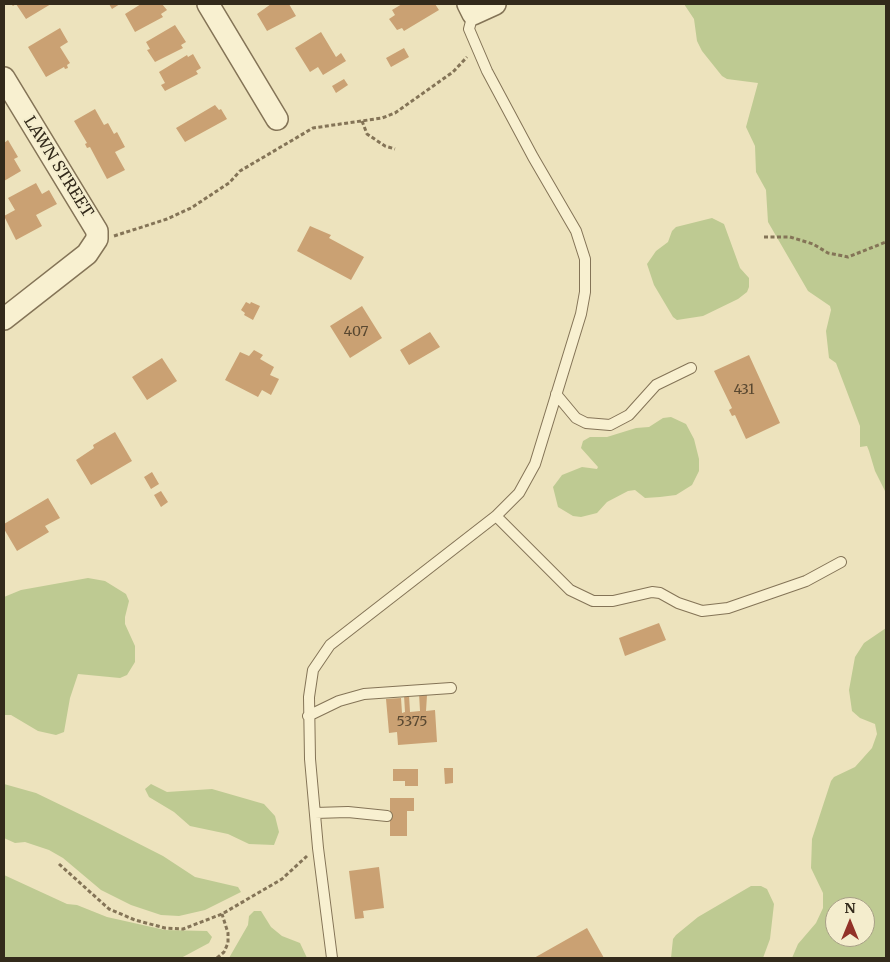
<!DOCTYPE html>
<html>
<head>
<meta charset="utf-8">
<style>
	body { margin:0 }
	#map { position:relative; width:890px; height:962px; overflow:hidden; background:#ede3bd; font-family:Merriweather,serif }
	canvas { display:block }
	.frame { position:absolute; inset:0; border:5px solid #332a1b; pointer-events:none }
	.north { position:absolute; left:825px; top:897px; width:50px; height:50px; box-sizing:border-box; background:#f4edcd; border:1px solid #a79f86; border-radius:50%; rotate:0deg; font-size:14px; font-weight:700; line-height:20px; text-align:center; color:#332a1b }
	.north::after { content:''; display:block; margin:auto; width:18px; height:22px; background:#923228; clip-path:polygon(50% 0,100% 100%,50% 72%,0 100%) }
</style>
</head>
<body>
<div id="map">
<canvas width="890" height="962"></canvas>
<div class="frame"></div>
<div class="north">N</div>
</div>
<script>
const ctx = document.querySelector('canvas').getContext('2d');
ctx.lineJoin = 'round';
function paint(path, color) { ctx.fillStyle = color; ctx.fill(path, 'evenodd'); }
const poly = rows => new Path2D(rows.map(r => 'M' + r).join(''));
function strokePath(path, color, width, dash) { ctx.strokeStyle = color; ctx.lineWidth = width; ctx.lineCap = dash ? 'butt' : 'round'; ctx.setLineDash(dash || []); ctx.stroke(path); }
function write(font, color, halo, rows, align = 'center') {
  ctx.font = font + ' Merriweather,serif'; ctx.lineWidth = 4; ctx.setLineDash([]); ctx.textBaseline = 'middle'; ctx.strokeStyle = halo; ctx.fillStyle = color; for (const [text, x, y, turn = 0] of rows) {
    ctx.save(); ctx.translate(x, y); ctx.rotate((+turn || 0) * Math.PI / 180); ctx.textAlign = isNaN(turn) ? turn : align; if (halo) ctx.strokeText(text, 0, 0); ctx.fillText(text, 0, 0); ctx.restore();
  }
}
paint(poly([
	[684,4,886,4,886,493,875,471,869,451,867,446,860,447,860,426,836,363,829,358,826,331,831,310,830,306,808,291,768,222,766,190,756,172,755,146,746,127,758,83,727,79,722,76,702,51,697,41,694,19],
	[712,218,724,224,740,268,749,278,749,287,747,292,738,299,703,316,677,320,673,317,654,285,647,264,656,251,668,242,672,231,676,227],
	[671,417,686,424,694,439,699,459,699,471,692,485,676,495,660,497,645,498,635,490,628,491,607,502,597,513,581,517,573,516,558,507,553,487,562,475,582,467,597,469,598,467,581,448,583,441,590,437,607,437,636,428,649,427,663,418],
	[88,578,105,581,126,594,129,601,125,617,125,624,135,646,135,662,127,675,120,678,78,674,70,698,64,732,56,735,38,731,11,715,4,715,4,597,21,590],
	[886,628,886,958,792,958,798,944,816,923,823,908,823,893,811,868,812,839,831,781,834,777,855,767,872,748,877,734,875,724,860,718,852,711,849,690,855,657,864,643],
	[835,907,865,907,865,937,835,937],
	[4,784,36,793,98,823,163,856,195,877,238,887,241,892,205,910,179,916,161,915,131,905,101,890,63,858,49,850,25,842,15,843,4,838],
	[151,784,167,792,212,789,264,804,275,816,279,832,274,845,249,844,228,834,190,826,174,812,149,797,145,789],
	[4,875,67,904,77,905,107,917,165,930,207,931,212,937,209,943,181,958,4,958],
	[751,886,761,886,767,889,774,904,770,939,763,958,671,958,673,939,676,935,698,917],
	[254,911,261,911,271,927,282,936,300,943,307,958,229,958,248,925,249,916]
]), '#beca92');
paint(poly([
	[11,4,51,4,26,19,16,4,13,6],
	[109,4,120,4,112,9],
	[141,4,162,4,167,10,161,14,163,17,135,32,125,14],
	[271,4,289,4,296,16,267,31,257,14],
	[402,4,435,4,439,10,404,31,402,28,397,30,389,19,395,15,392,10],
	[175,25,186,42,181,45,183,48,155,62,147,50,150,49,146,42],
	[60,28,68,42,60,47,70,63,67,65,68,68,65,69,64,67,46,77,28,47],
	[321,32,336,57,341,53,346,61,323,75,318,67,310,72,295,48],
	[404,48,409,57,391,67,386,58],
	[193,54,201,68,196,71,198,74,165,91,161,85,165,83,159,72,187,55,188,57],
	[344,79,348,85,336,93,332,86],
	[215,105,219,110,221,109,227,119,185,142,176,128],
	[95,109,104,125,108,123,114,134,117,132,125,147,115,152,125,170,107,179,90,147,87,148,85,144,87,143,74,121],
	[8,140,18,157,14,159,21,171,4,181,4,143],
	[36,183,42,194,49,190,57,204,36,215,42,226,16,240,4,216,15,210,8,198],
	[310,226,331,235,329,238,364,257,351,280,297,251],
	[246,302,250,304,251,302,260,306,253,320,244,315,245,313,241,310],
	[362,306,382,338,350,358,330,326],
	[430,332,440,347,409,365,400,350],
	[254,350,263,355,260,359,274,367,270,375,279,379,271,395,262,390,258,397,225,380,240,352,249,356],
	[749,355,780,423,746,439,735,415,732,416,729,410,732,408,714,371],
	[162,358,177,381,147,400,132,377],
	[115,432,132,461,91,485,76,460,94,448,93,445],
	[152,472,159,484,151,489,144,477],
	[161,491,168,502,161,507,154,495],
	[48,498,60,518,45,526,49,532,17,551,4,529,4,524],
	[659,623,666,640,625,656,619,638],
	[419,693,425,693,427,695,426,711,435,710,437,742,398,745,397,732,389,733,386,699,401,698,402,713,405,712,404,695,409,695,410,712,420,711],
	[444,768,453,768,453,783,445,784],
	[393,769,418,769,418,786,405,786,405,781,393,781],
	[390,798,414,798,414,811,407,811,407,836,390,836],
	[379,867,384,908,363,911,364,918,355,919,349,871],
	[587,928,604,958,534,958]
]), '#caa173');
const service = poly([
	[556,394,576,418,586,423,610,425,629,415,656,385,691,368],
	[496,516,570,590,593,601,613,601,652,592,660,593,678,603,702,611,728,608,806,581,841,562],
	[308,716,339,701,364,694,451,688],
	[315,813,348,812,387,816],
	[332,958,318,848,310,759,309,697,313,670,330,645,496,516,519,493,535,464,581,314,585,292,585,259,576,231,533,157,487,71,469,29,473,14]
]);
const minor = poly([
	[208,4,277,119],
	[468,4,473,14,495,4],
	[4,78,97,231,97,239,87,254,4,319]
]);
strokePath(service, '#847457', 12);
strokePath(minor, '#847457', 24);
strokePath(poly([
	[362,121,367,134,385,146,395,149],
	[114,236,167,219,191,208,229,183,240,171,313,128,382,118,395,113,453,72,467,57],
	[764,237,790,237,813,244,828,253,848,257,886,242],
	[59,864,109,909,135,920,165,928,183,929,222,914,282,879,307,856],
	[217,958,224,952,228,943,228,933,222,914]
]), '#847457', 3, [4, 2.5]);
strokePath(service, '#f8f0d0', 10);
strokePath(minor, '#f8f0d0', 21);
write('14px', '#594831', null, [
	["407",356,332],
	["431",744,390],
	["5375",412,722]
]);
write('16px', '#332a1b', '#f4edcd', [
	["LAWN STREET",58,167,58]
]);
</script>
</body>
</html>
